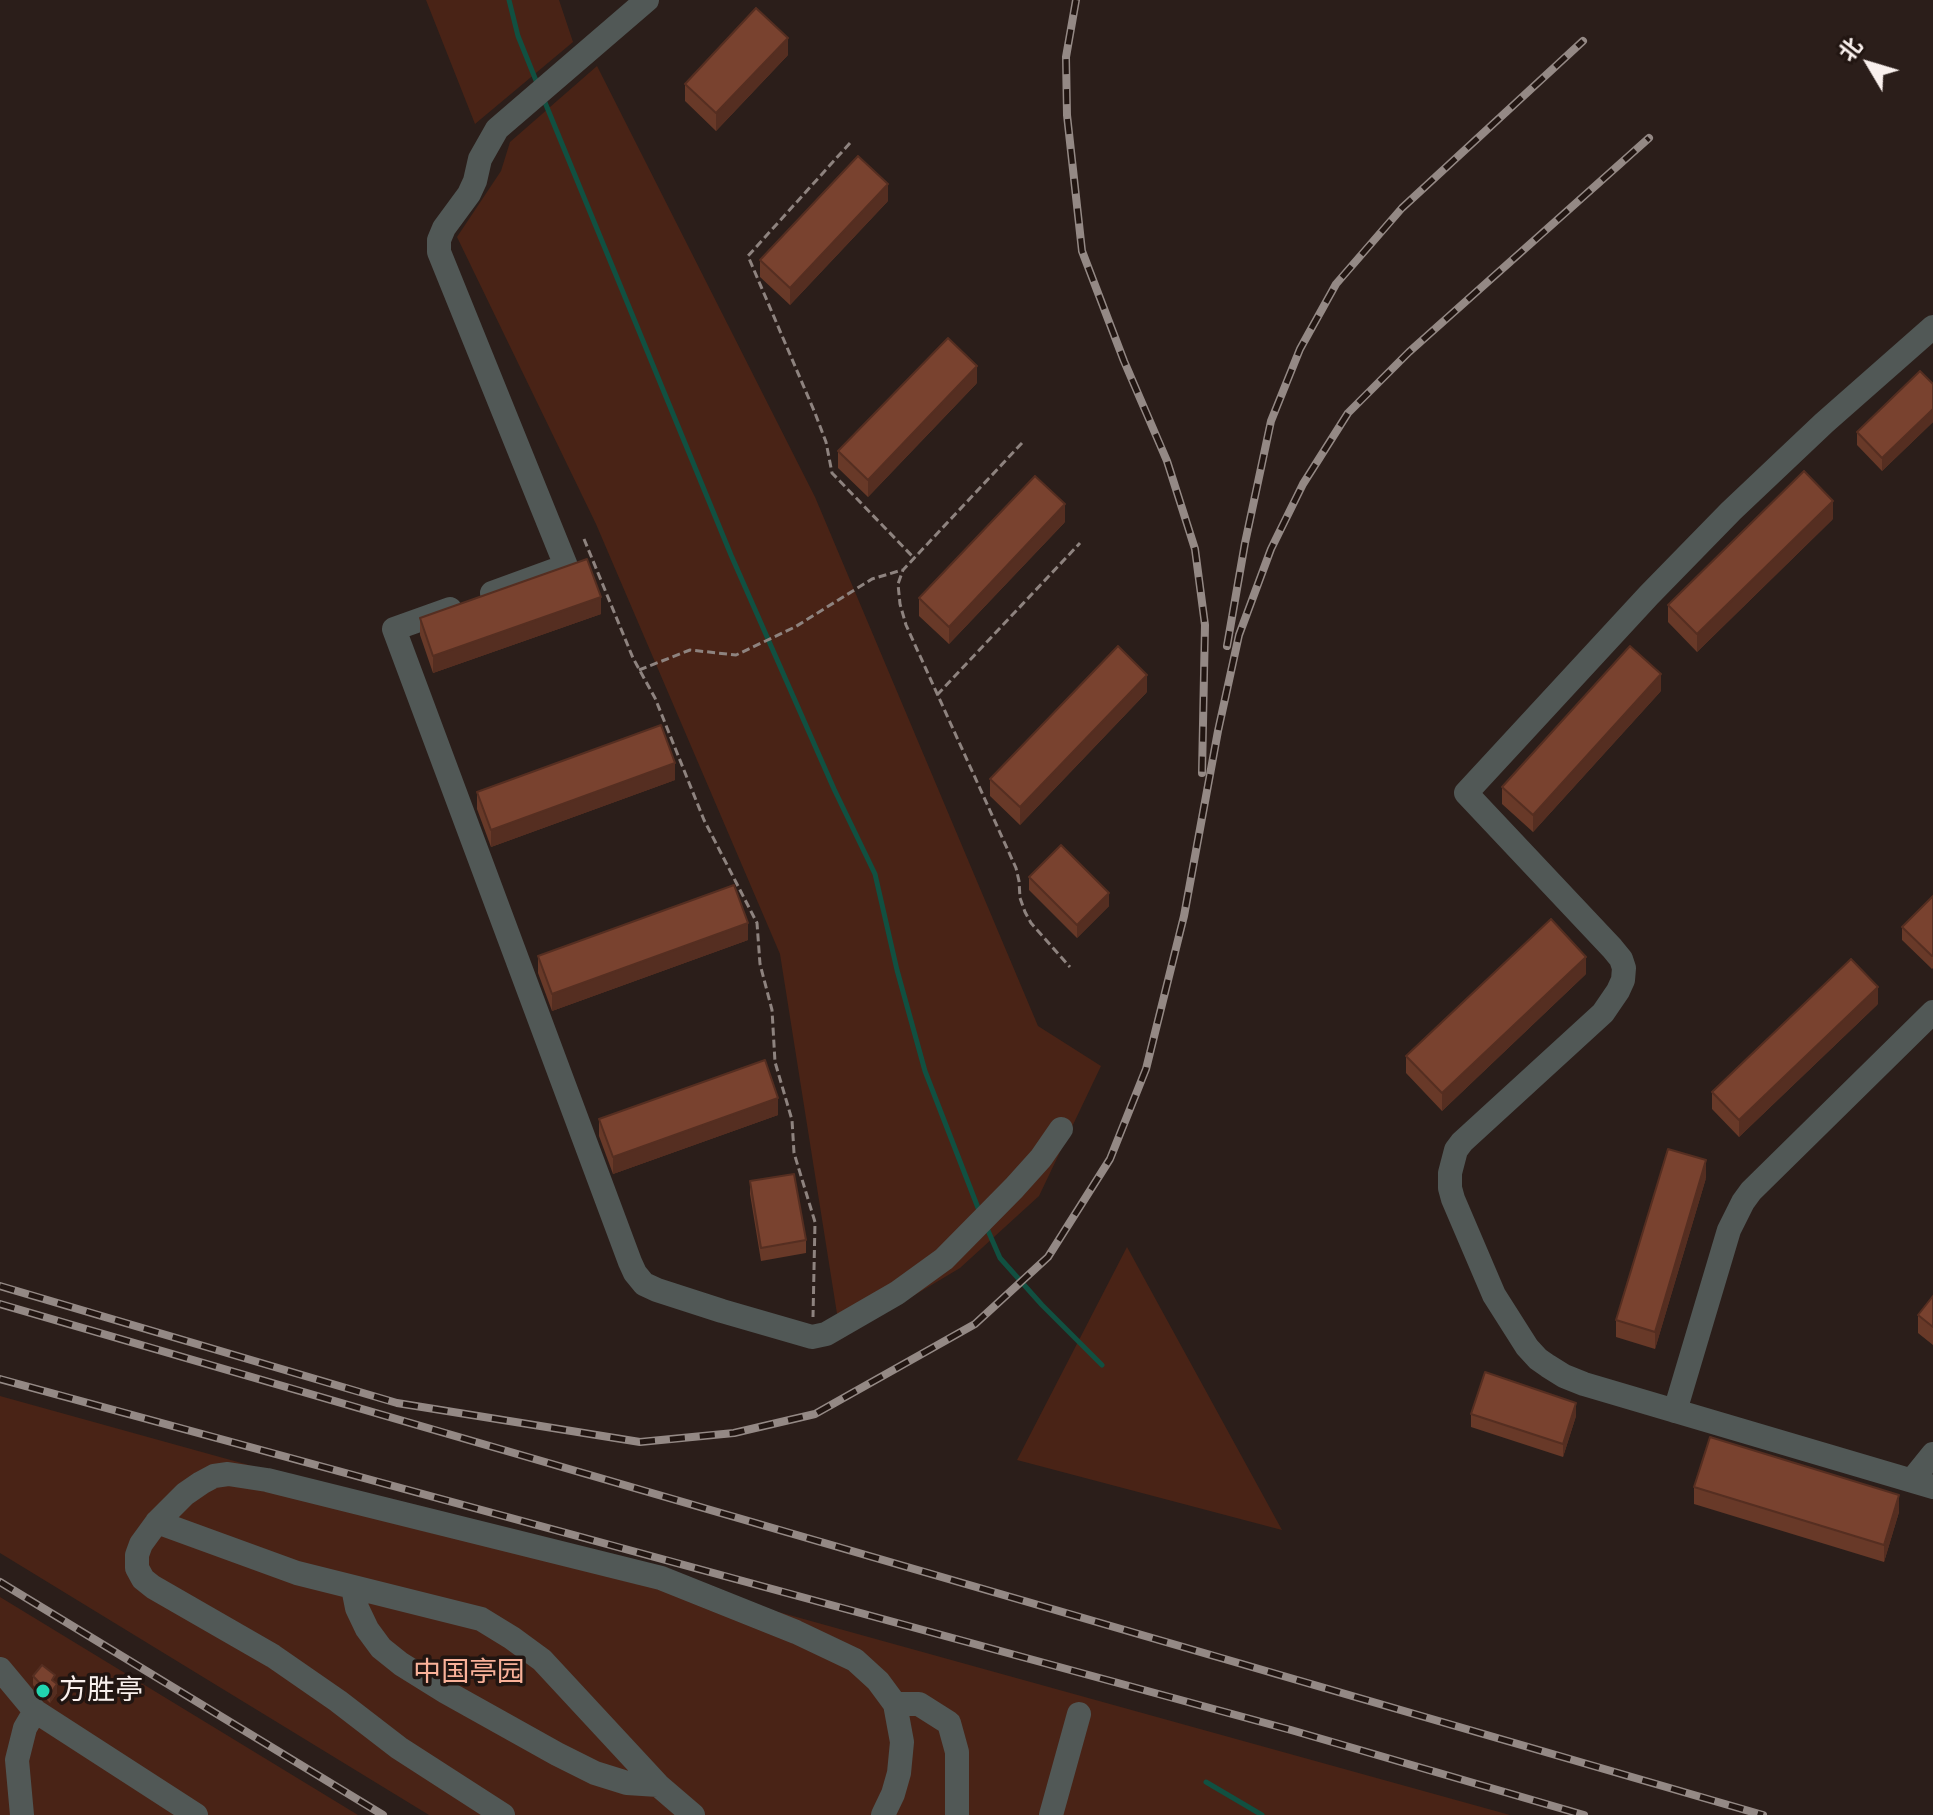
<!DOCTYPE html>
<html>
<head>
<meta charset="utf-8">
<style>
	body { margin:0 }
	#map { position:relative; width:1933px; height:1815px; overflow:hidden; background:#2b1e1a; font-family:Quicksand,"Noto Sans SC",sans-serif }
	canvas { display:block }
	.north { position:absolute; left:1829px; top:24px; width:80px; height:80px; -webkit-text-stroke:6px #211511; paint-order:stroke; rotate:308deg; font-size:22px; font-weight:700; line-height:32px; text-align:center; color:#f9f0ed }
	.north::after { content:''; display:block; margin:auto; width:28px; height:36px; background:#f9f0ed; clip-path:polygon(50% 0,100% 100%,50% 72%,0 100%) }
</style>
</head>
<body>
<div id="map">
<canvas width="1933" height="1815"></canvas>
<div class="north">北</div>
</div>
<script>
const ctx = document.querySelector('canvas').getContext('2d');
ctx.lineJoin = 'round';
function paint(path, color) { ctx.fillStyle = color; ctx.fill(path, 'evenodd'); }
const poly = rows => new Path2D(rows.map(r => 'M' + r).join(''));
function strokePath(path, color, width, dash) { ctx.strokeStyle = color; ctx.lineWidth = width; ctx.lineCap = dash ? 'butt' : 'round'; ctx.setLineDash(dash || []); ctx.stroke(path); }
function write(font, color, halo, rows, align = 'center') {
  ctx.font = font + ' Quicksand,"Noto Sans SC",sans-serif'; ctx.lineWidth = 7; ctx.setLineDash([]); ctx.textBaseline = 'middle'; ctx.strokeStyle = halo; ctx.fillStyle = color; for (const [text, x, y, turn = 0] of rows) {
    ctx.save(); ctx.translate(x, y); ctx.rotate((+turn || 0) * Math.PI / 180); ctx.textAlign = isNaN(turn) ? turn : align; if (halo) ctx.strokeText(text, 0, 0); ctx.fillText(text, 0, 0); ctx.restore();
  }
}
paint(poly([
	[426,0,559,0,573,42,475,124],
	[597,66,815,497,1038,1026,1101,1066,1039,1196,960,1268,841,1339,780,954,596,524,457,237,501,171,510,142],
	[1127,1247,1282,1530,1017,1460],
	[0,1396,1510,1815,429,1815,0,1553],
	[0,1597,358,1815,0,1815]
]), '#492316');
strokePath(poly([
	[509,0,518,36,537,83],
	[544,100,731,555,834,789,875,874,897,970,925,1071,980,1213],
	[986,1226,1000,1258,1042,1305,1102,1365],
	[1206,1782,1262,1815]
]), '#115041', 5);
strokePath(poly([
	[850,143,748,256,815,413,826,442,832,473,914,558],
	[1022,443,903,570,898,584,900,604,906,625,1016,868,1019,881,1020,898,1025,912,1031,923,1070,967],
	[584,539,633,658,655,698,704,820,757,923,760,964,772,1010,775,1062,792,1120,794,1153,815,1222,813,1317],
	[639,670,690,650,736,655,795,627,872,579,902,570],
	[937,695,1080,543]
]), '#8e837f', 3, [8, 4]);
strokePath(poly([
	[1933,327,1824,423,1731,511,1649,595,1466,793,1612,948,1621,959,1624,968,1623,980,1618,991,1603,1013,1462,1142,1456,1150,1450,1173,1450,1188,1453,1199,1494,1295,1527,1347,1538,1359,1548,1366,1564,1376,1584,1384,1933,1487],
	[492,593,566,566,439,252,439,240,444,228,469,194,475,181,480,159,497,129,647,0],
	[450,609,394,629,630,1262,635,1273,644,1284,657,1290,722,1311,812,1337,826,1334,897,1293,944,1259,1014,1188,1041,1158,1061,1129],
	[1675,1411,1729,1230,1743,1202,1751,1191,1933,1012],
	[1912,1480,1933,1454],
	[157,1522,297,1573,481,1619,512,1638,542,1660,658,1785,693,1815],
	[353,1588,357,1608,367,1629,381,1648,401,1664,446,1692,557,1754,595,1773,627,1783,658,1785],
	[0,1669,35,1711,196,1815],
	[895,1704,919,1704,949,1723,957,1752,957,1815],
	[22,1815,17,1760,25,1728,35,1711],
	[503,1815,399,1748,338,1701,273,1656,153,1587,143,1579,137,1568,137,1555,141,1544,157,1522,185,1494,201,1483,214,1476,228,1474,267,1480,661,1578,796,1632,855,1660,878,1681,895,1704,902,1742,899,1773,893,1794,883,1815],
	[1051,1815,1079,1714]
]), '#515856', 24);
const rail = poly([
	[1076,0,1066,57,1067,115,1082,251,1124,361,1167,461,1195,549,1205,625,1202,773],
	[1227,646,1245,543,1271,421,1300,349,1336,284,1402,208,1583,41],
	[0,1286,397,1403,640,1442,734,1433,815,1414,975,1324,1048,1257,1110,1159,1146,1069,1184,916,1218,731,1239,635,1271,549,1303,484,1348,413,1409,352,1649,138],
	[0,1304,1763,1815],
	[0,1379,1291,1730,1584,1815],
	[0,1582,383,1815]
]);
strokePath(rail, '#948985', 8);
strokePath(rail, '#211511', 5, [15]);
paint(poly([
	[788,55,716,131,685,101,685,84],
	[888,201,790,305,760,277,760,260],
	[977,383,868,497,838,468,838,451],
	[1933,384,1933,422,1882,471,1857,445,1857,432],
	[1833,519,1697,652,1668,622,1668,605],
	[1065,522,949,644,919,616,919,598],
	[601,614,433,673,420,635,420,618],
	[1661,691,1533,832,1502,804,1502,787],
	[1147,692,1020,825,990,796,990,779],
	[675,780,491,847,477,809,477,792],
	[1029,877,1109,906,1077,938,1029,890],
	[1933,896,1933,968,1932,969,1902,940,1902,927],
	[748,940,552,1011,538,973,538,956],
	[1586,974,1442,1111,1406,1073,1406,1056],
	[1878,1004,1739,1137,1712,1109,1712,1092],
	[778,1115,613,1174,599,1136,599,1119],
	[1706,1178,1655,1349,1616,1337,1616,1320],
	[750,1181,806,1240,806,1253,761,1261,750,1194],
	[1933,1296,1933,1345,1918,1333,1918,1315],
	[1471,1414,1576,1416,1563,1457,1471,1427],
	[1694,1487,1899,1512,1884,1562,1694,1504],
	[33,1676,55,1683,57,1693,50,1703,33,1685]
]), '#683928');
paint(poly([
	[788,38,788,55,716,131,716,113],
	[888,184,888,201,790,305,790,288],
	[977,366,977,383,868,497,868,480],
	[1933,409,1933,422,1882,471,1882,458],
	[1833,501,1833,519,1697,652,1697,634],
	[1065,504,1065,522,949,644,949,627],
	[601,597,601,614,433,673,433,656],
	[1661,674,1661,691,1533,832,1533,815],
	[1147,675,1147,692,1020,825,1020,807],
	[675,763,675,780,491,847,491,830],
	[1109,893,1109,906,1077,938,1077,925],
	[748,923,748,940,552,1011,552,994],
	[1586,957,1586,974,1442,1111,1442,1093],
	[1878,987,1878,1004,1739,1137,1739,1120],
	[778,1098,778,1115,613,1174,613,1157],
	[1706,1160,1706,1178,1655,1349,1655,1332],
	[1576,1403,1576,1416,1563,1457,1563,1444],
	[1899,1495,1899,1512,1884,1562,1884,1545],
	[57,1684,57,1693,50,1703,50,1694]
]), '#552e21');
const building = poly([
	[756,8,788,38,716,113,685,84,756,8],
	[858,156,888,184,790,288,760,260,858,156],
	[948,338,977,366,868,480,838,451,948,338],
	[1920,371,1933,384,1933,409,1882,458,1857,432,1920,371],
	[1804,471,1833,501,1697,634,1668,605,1804,471],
	[1035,476,1065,504,949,627,919,598,1035,476],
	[587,559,601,597,433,656,420,618,587,559],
	[1118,646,1147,675,1020,807,990,779,1118,646],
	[1630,646,1661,674,1533,815,1502,787,1630,646],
	[661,725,675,763,491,830,477,792,661,725],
	[1061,845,1109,893,1077,925,1029,877,1061,845],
	[734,885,748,923,552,994,538,956,734,885],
	[1933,896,1933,955,1932,956,1902,927,1933,896],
	[1551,919,1586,957,1442,1093,1406,1056,1551,919],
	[1851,959,1878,987,1739,1120,1712,1092,1851,959],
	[765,1060,778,1098,613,1157,599,1119,765,1060],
	[1668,1149,1706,1160,1655,1332,1616,1320,1668,1149],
	[794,1174,806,1240,761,1248,750,1181,794,1174],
	[1933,1296,1933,1327,1918,1315,1933,1296],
	[1485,1372,1576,1403,1563,1444,1471,1414,1485,1372],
	[1710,1437,1899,1495,1884,1545,1694,1487,1710,1437],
	[42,1665,55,1675,52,1680,57,1684,50,1694,33,1676,42,1665]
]);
paint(building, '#79422f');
strokePath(building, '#552e21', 2);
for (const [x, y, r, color] of [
	[43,1691,8,"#21d5b0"]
]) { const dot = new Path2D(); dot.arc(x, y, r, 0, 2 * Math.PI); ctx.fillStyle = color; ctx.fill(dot); strokePath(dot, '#211511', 3); }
write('28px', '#f9b199', '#211511', [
	["中国亭园",469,1673]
]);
write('28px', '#f9f0ed', '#211511', [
	["方胜亭",59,1691]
], 'left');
</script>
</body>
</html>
